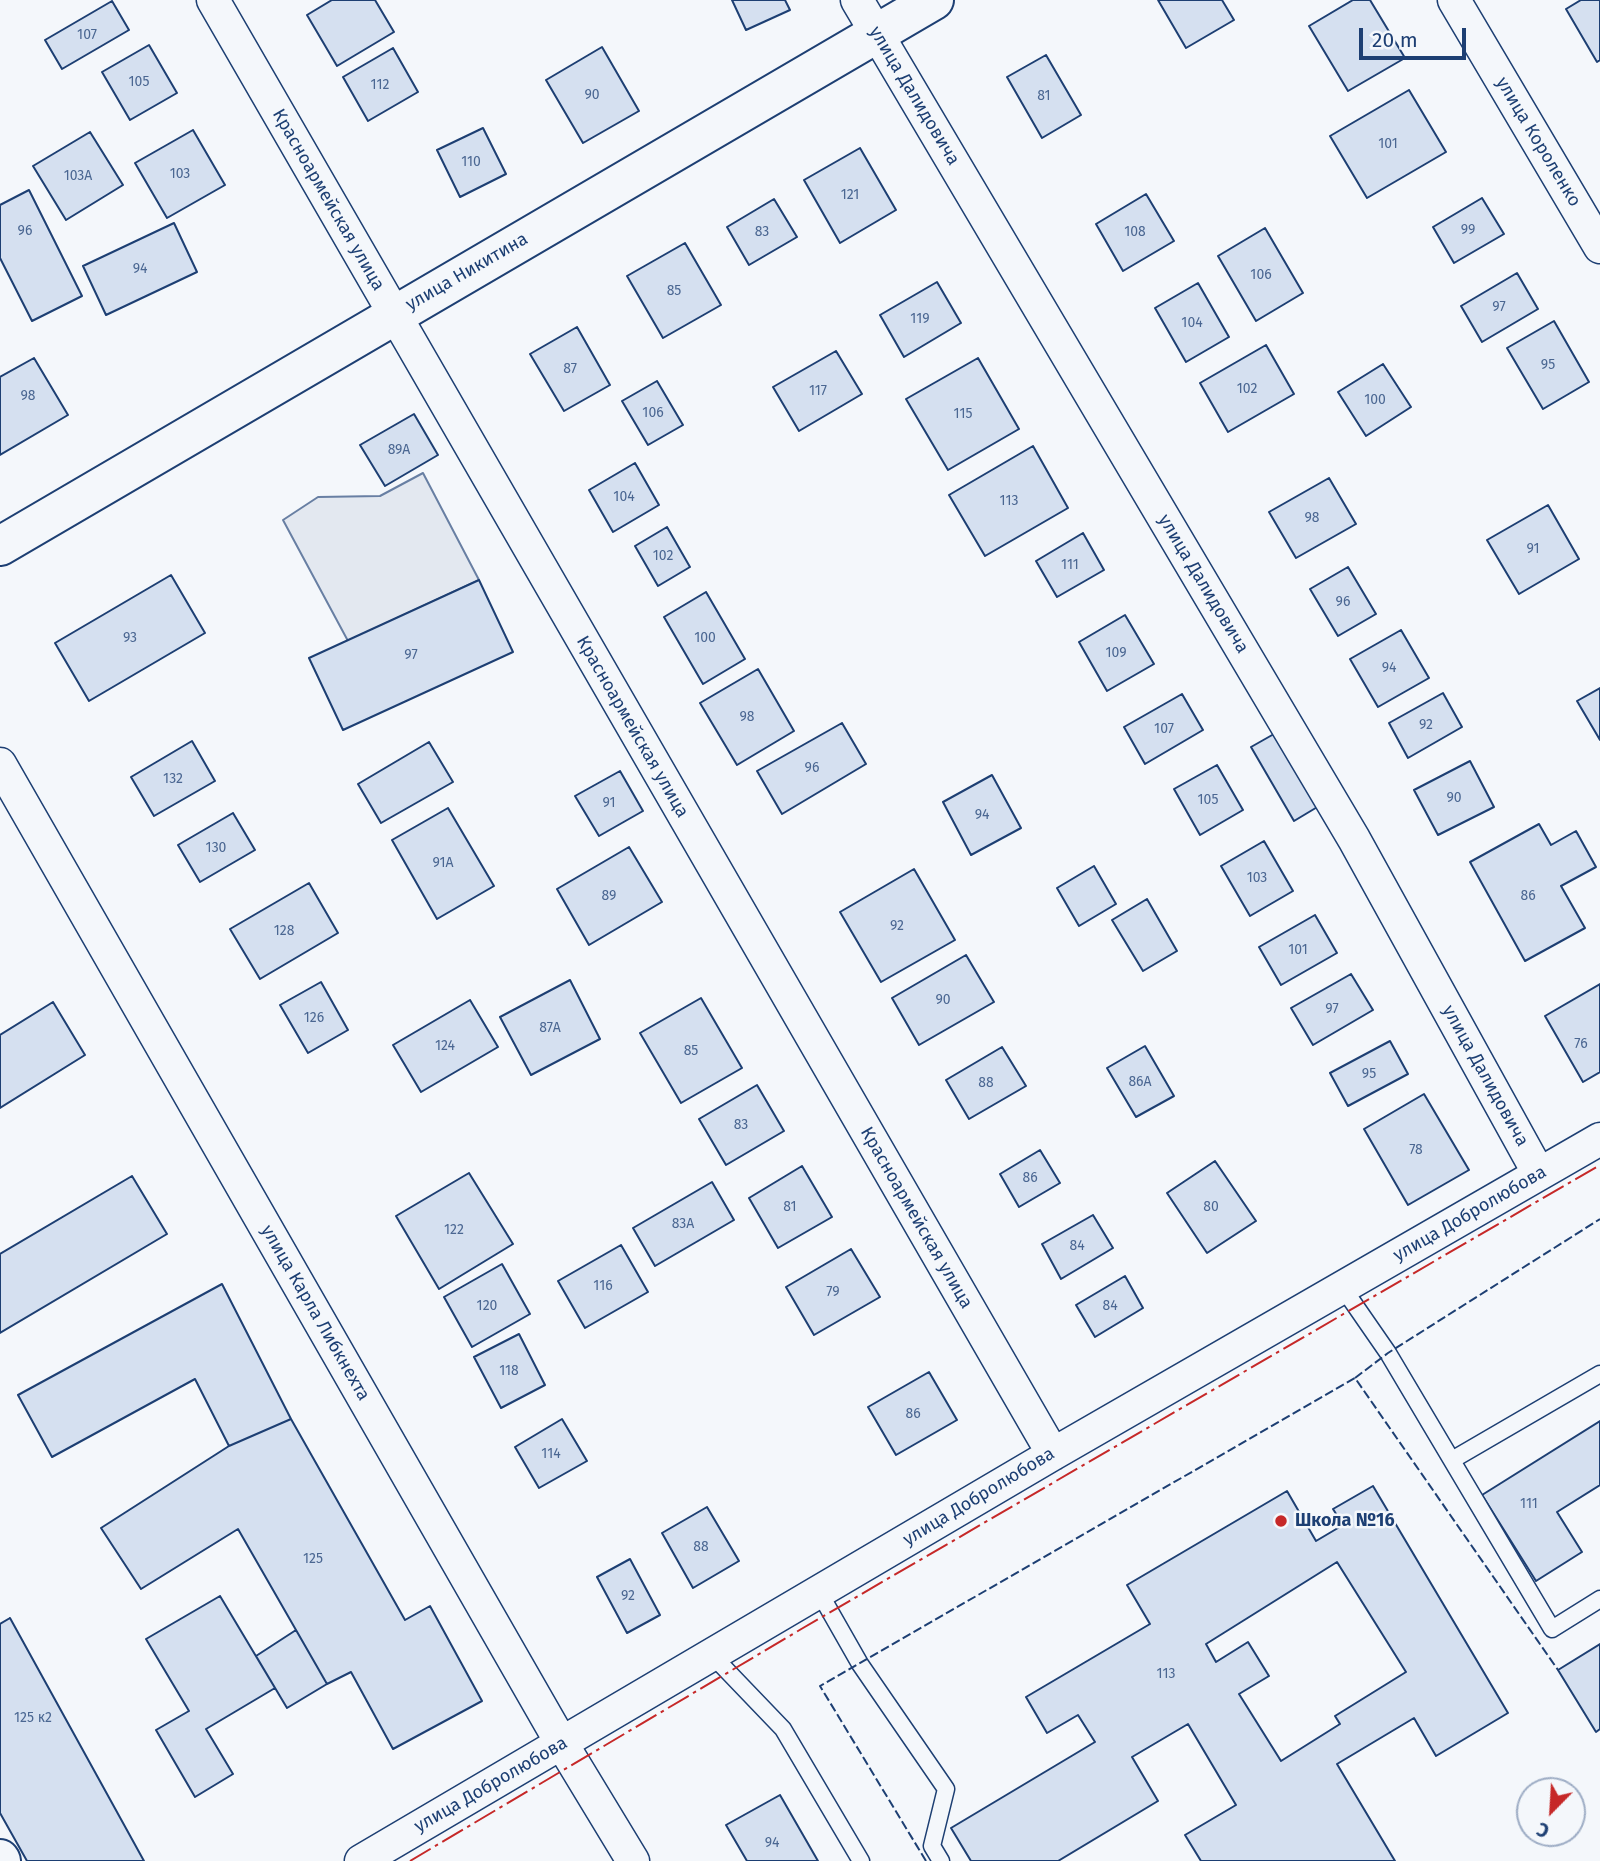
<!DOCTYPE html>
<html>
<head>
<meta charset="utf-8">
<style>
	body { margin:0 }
	#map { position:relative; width:1600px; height:1861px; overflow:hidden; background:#f4f7fb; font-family:"Fira Sans",sans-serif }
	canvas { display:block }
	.north { position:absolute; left:1516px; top:1777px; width:70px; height:70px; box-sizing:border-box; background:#f4f7fb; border:2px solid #9eadc5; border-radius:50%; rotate:204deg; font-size:19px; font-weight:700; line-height:28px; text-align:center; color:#1d3f73 }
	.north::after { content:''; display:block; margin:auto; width:24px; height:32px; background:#c62828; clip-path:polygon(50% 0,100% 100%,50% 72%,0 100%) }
	.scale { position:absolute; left:1359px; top:28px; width:107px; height:32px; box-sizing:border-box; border:4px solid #1d3f73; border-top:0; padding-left:9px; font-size:21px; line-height:24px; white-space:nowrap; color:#1d3f73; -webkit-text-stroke:5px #f4f7fb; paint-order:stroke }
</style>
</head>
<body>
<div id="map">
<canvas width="1600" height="1861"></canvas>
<div class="north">С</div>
<div class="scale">20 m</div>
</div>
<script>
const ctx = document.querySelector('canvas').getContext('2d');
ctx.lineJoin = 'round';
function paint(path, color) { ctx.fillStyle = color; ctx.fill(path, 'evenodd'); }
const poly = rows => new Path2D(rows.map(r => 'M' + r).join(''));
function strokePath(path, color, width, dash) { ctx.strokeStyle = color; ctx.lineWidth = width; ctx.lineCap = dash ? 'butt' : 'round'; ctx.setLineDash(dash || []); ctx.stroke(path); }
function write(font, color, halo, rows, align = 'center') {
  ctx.font = font + ' "Fira Sans",sans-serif'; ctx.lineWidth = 5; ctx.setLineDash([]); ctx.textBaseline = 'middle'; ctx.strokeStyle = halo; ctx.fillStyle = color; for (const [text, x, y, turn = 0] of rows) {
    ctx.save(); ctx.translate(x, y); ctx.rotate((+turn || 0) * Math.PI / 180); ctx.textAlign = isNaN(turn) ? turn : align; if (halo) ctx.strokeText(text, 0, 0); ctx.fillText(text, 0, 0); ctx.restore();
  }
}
const parking = poly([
	[423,473,479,580,348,641,283,520,318,497,380,496,423,473]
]);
paint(parking, '#e3e8f0');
strokePath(parking, '#687fa3', 2);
const building = poly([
	[332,0,375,0,394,32,337,66,307,15,332,0],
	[732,0,785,0,790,10,746,30,732,0],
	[1158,0,1222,0,1234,20,1186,48,1158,0],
	[1353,0,1370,0,1405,58,1348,91,1309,26,1353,0],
	[1581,0,1600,0,1600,60,1597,62,1566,9,1581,0],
	[112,1,129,30,62,69,45,40,112,1],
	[149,45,177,93,130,120,102,72,149,45],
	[602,47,639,111,583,143,546,80,602,47],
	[393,48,418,92,368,121,343,77,393,48],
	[1046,55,1081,115,1042,138,1007,77,1046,55],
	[1409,90,1446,152,1367,198,1330,136,1409,90],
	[483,128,506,174,460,197,437,150,483,128],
	[193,130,225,185,167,218,135,163,193,130],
	[90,132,123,185,66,220,33,166,90,132],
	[860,148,896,210,840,243,804,180,860,148],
	[29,190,82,296,32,321,0,258,0,205,29,190],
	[1146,194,1174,241,1123,271,1096,224,1146,194],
	[1482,198,1504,234,1454,263,1433,227,1482,198],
	[774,199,797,237,749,265,727,227,774,199],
	[174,223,197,272,106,315,83,266,174,223],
	[1265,228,1303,293,1256,321,1218,256,1265,228],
	[685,243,721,305,663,338,627,276,685,243],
	[1517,273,1538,309,1482,342,1461,306,1517,273],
	[937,282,961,323,904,357,880,315,937,282],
	[1198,283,1229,337,1186,362,1155,308,1198,283],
	[1554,321,1589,382,1543,409,1507,348,1554,321],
	[577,327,610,385,564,411,530,354,577,327],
	[1266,345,1294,394,1228,432,1200,383,1266,345],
	[836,351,862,394,799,431,773,387,836,351],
	[34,358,68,415,0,455,0,377,34,358],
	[978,358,1019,429,948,470,906,399,978,358],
	[1383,364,1411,407,1366,436,1338,392,1383,364],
	[657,381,683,425,648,445,622,401,657,381],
	[414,414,438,455,385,486,360,445,414,414],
	[1033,446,1068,508,985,556,949,495,1033,446],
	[635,463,659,505,613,532,589,490,635,463],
	[1329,478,1356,524,1296,558,1269,512,1329,478],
	[1548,505,1579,559,1519,594,1487,540,1548,505],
	[667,527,690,567,658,586,635,546,667,527],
	[1083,533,1104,570,1057,597,1036,561,1083,533],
	[1348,567,1376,614,1338,636,1310,589,1348,567],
	[171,575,205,633,89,701,55,643,171,575],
	[479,580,513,652,343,730,309,658,479,580],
	[706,592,745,659,703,684,664,617,706,592],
	[1125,615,1154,664,1107,691,1079,642,1125,615],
	[1401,630,1429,678,1378,707,1350,659,1401,630],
	[758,669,794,731,737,765,700,703,758,669],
	[1600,688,1600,740,1577,701,1600,688],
	[1443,693,1462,727,1408,758,1389,723,1443,693],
	[1182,694,1203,730,1145,764,1124,727,1182,694],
	[842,723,866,764,782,814,757,771,842,723],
	[1281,730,1324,803,1294,821,1251,747,1281,730],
	[192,741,215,781,154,816,131,777,192,741],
	[429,742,453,782,381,823,358,784,429,742],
	[1470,761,1494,807,1438,835,1414,790,1470,761],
	[1217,765,1243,810,1200,835,1174,789,1217,765],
	[620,771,643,811,599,836,575,796,620,771],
	[992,775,1021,828,971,855,943,802,992,775],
	[448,808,494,886,437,919,392,840,448,808],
	[233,813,255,850,200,882,178,845,233,813],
	[1539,824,1551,845,1576,831,1596,867,1561,886,1585,928,1525,961,1470,862,1539,824],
	[1264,841,1293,891,1250,916,1221,866,1264,841],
	[629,847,662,902,589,945,557,889,629,847],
	[1094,866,1116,904,1079,926,1057,888,1094,866],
	[914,869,955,940,881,982,840,912,914,869],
	[309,883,338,933,260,979,230,929,309,883],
	[1147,899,1177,951,1143,971,1112,920,1147,899],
	[1315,915,1337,953,1281,985,1259,947,1315,915],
	[966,955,994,1002,919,1045,892,998,966,955],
	[1351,974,1373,1010,1313,1045,1291,1008,1351,974],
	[570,980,600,1039,531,1075,500,1017,570,980],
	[321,982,348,1030,308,1053,280,1005,321,982],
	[1600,984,1600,1072,1583,1082,1545,1016,1600,984],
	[701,998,742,1068,681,1103,640,1033,701,998],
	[470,1000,498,1047,421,1092,393,1045,470,1000],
	[53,1002,85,1055,0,1108,0,1035,53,1002],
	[1390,1041,1408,1074,1348,1106,1330,1073,1390,1041],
	[1145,1046,1174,1096,1136,1117,1107,1068,1145,1046],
	[1002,1047,1026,1086,969,1119,946,1080,1002,1047],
	[757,1085,784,1131,726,1165,699,1119,757,1085],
	[1424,1094,1469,1170,1408,1205,1364,1129,1424,1094],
	[1040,1150,1060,1183,1019,1207,1000,1174,1040,1150],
	[1215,1161,1256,1221,1207,1253,1167,1193,1215,1161],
	[802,1166,832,1217,778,1248,749,1198,802,1166],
	[469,1173,513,1244,439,1289,396,1216,469,1173],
	[132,1176,167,1234,0,1333,0,1254,132,1176],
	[712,1182,734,1220,655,1266,633,1228,712,1182],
	[1093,1215,1113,1248,1061,1279,1042,1244,1093,1215],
	[621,1245,648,1292,585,1328,558,1281,621,1245],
	[851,1249,880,1297,814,1335,786,1287,851,1249],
	[502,1264,530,1314,472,1347,444,1297,502,1264],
	[1125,1276,1143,1308,1095,1337,1076,1305,1125,1276],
	[222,1284,291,1419,229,1446,195,1379,52,1457,18,1395,222,1284],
	[519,1334,545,1385,501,1408,474,1357,519,1334],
	[929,1372,957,1420,896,1455,868,1407,929,1372],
	[291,1419,405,1620,430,1606,482,1701,393,1749,351,1672,327,1684,238,1529,141,1589,101,1528,229,1446,291,1419],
	[562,1419,587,1461,539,1488,515,1447,562,1419],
	[1600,1421,1600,1485,1557,1512,1582,1552,1536,1581,1482,1495,1600,1421],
	[1373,1486,1508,1713,1436,1756,1414,1718,1337,1764,1395,1861,1201,1861,1185,1835,1236,1805,1188,1724,1132,1757,1158,1801,1058,1861,971,1861,951,1828,1095,1742,1078,1715,1047,1733,1026,1697,1150,1624,1127,1585,1287,1491,1316,1541,1343,1525,1333,1509,1373,1486],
	[1337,1562,1406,1672,1335,1716,1340,1724,1281,1761,1239,1694,1269,1676,1248,1642,1216,1662,1206,1644,1337,1562],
	[707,1507,739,1561,693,1588,662,1533,707,1507],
	[630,1559,660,1615,627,1633,597,1577,630,1559],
	[220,1596,275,1688,206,1729,233,1774,195,1797,156,1730,189,1711,146,1639,220,1596],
	[10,1618,144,1861,27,1861,0,1813,0,1624,10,1618],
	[296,1630,327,1684,287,1708,256,1656,296,1630],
	[1600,1644,1600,1729,1596,1732,1558,1670,1600,1644],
	[780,1795,818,1861,747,1861,726,1825,780,1795]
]);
paint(building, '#d5e0f0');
strokePath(building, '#1d3f73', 2);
const lane = poly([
	[1343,1288,1388,1353,1552,1629,1600,1599],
	[1452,1460,1600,1374],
	[819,1592,860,1664,946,1789,932,1846,941,1861],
	[712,1655,783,1729,861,1861]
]);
const street = poly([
	[213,0,1053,1454],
	[857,0,1354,839,1539,1174],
	[1454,0,1600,247],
	[0,764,562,1744,633,1861],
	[361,1861,1053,1454,1600,1139]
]);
const secondary = poly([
	[0,1859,1,1861]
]);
const primary = poly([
	[0,546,934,0]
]);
strokePath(lane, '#1d3f73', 19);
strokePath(street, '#1d3f73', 35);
strokePath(secondary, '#1d3f73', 42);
strokePath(primary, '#1d3f73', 42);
strokePath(lane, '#f4f7fb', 16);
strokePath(street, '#f4f7fb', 32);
strokePath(secondary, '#f4f7fb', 38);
strokePath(primary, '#f4f7fb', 38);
strokePath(poly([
	[1355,1378,1388,1353,1600,1219],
	[926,1861,820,1686,1355,1378,1558,1670]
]), '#1d3f73', 2, [9, 3.5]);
strokePath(poly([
	[410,1861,803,1628,1600,1165]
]), '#c62828', 2, [24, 5, 3.5, 5]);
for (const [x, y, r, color] of [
	[1281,1521,7,"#c62828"]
]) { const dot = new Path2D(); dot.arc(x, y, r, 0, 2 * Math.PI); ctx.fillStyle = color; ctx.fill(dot); strokePath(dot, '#f4f7fb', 2.5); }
write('14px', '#4b6792', null, [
	["107",87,35],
	["105",139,82],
	["112",380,85],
	["90",592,95],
	["81",1044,96],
	["101",1388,144],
	["110",471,162],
	["103",180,174],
	["103А",78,176],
	["121",850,195],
	["99",1468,230],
	["96",25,231],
	["83",762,232],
	["108",1135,232],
	["94",140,269],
	["106",1261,275],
	["85",674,291],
	["97",1499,307],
	["119",920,319],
	["104",1192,323],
	["95",1548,365],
	["87",570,369],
	["102",1247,389],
	["117",818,391],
	["98",28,396],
	["100",1375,400],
	["106",653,413],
	["115",963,414],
	["89А",399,450],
	["104",624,497],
	["113",1009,501],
	["98",1312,518],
	["91",1533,549],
	["102",663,556],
	["111",1070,565],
	["96",1343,602],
	["93",130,638],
	["100",705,638],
	["109",1116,653],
	["97",411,655],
	["94",1389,668],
	["98",747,717],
	["92",1426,725],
	["107",1164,729],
	["96",812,768],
	["132",173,779],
	["90",1454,798],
	["105",1208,800],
	["91",609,803],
	["94",982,815],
	["130",216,848],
	["91А",443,863],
	["103",1257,878],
	["89",609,896],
	["86",1528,896],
	["92",897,926],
	["128",284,931],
	["101",1298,950],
	["90",943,1000],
	["97",1332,1009],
	["126",314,1018],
	["87А",550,1028],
	["76",1581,1044],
	["124",445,1046],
	["85",691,1051],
	["95",1369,1074],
	["86А",1140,1082],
	["88",986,1083],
	["83",741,1125],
	["78",1416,1150],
	["86",1030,1178],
	["81",790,1207],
	["80",1211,1207],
	["83А",683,1224],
	["122",454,1230],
	["84",1077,1246],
	["116",603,1286],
	["79",833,1292],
	["120",487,1306],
	["84",1110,1306],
	["118",509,1371],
	["86",913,1414],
	["114",551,1454],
	["111",1529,1504],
	["88",701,1547],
	["125",313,1559],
	["92",628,1596],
	["113",1166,1674],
	["125 к2",33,1718],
	["94",772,1843]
]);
write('18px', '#1d3f73', '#f4f7fb', [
	["улица Далидовича",914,96,59],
	["улица Короленко",1538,142,59],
	["Красноармейская улица",328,200,60],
	["улица Никитина",467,272,-30],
	["улица Далидовича",1203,584,59],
	["Красноармейская улица",632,727,60],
	["улица Далидовича",1485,1076,61],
	["улица Добролюбова",1470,1214,-30],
	["Красноармейская улица",916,1218,60],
	["улица Карла Либкнехта",315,1313,60],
	["улица Добролюбова",979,1497,-31],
	["улица Добролюбова",491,1785,-30]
]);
write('bold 18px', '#1d3f73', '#f4f7fb', [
	["Школа №16",1295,1521]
], 'left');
</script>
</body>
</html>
